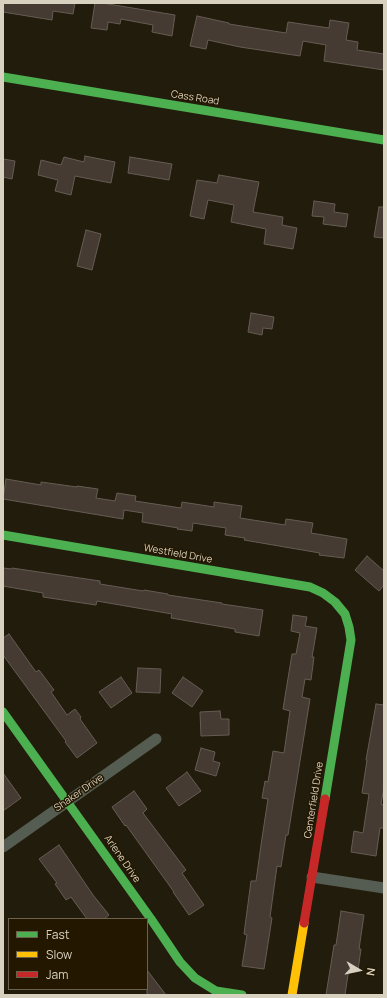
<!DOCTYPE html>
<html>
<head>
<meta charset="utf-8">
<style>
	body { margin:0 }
	#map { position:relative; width:387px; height:998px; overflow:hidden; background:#221c0c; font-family:Manrope,sans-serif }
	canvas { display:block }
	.frame { position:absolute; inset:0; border:4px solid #d8d1c0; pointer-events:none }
	.legend { position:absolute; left:8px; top:918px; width:140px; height:72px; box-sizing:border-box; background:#231700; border:1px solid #6b614d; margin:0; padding:5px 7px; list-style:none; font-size:12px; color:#d8d1c0 }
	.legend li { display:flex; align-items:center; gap:8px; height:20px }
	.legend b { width:20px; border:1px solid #6b614d }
	.north { position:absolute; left:339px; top:950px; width:40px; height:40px; -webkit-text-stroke:3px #231700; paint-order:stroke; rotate:99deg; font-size:11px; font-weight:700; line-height:16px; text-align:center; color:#d8d1c0 }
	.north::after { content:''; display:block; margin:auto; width:14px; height:18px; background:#d8d1c0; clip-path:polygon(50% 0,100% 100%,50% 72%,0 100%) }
</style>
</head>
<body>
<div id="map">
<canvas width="387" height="998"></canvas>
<div class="frame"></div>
<ul class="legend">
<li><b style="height:5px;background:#4caf50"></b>Fast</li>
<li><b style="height:5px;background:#ffc107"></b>Slow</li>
<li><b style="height:5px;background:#c62828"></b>Jam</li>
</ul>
<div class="north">N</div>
</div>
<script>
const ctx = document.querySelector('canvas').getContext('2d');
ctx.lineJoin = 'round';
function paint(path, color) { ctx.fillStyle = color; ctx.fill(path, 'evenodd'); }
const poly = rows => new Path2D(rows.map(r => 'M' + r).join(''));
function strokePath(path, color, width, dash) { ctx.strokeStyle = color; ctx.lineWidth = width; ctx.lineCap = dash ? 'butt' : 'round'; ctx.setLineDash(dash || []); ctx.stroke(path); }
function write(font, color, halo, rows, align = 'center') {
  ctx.font = font + ' Manrope,sans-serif'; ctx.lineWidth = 3; ctx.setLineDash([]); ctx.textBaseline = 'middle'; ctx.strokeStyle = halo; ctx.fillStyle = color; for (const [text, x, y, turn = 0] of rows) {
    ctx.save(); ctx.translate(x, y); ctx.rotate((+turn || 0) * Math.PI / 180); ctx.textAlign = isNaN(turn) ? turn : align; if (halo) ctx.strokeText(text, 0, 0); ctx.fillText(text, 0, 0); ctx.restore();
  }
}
const building = poly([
	[3,3,75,3,73,14,53,11,52,20,3,12,3,3],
	[95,3,102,3,175,15,172,36,152,32,153,25,121,19,120,24,108,22,107,30,91,28,95,3],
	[197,16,229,23,229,24,286,33,288,22,329,28,330,20,349,23,346,40,358,42,357,50,384,54,384,70,324,61,326,45,303,41,300,56,240,47,208,40,206,49,190,46,197,16],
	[85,156,115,162,111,183,75,176,71,195,55,191,58,180,38,175,41,160,61,165,64,157,84,162,85,156],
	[130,157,172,164,169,180,128,173,130,157],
	[3,159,15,161,12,179,3,177,3,159],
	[219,175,259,182,253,212,283,217,282,225,297,228,293,249,264,244,266,229,231,222,234,205,208,200,204,219,190,216,197,180,217,183,219,175],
	[314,201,335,204,334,212,348,214,346,227,323,224,324,217,312,216,314,201],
	[379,207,384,207,384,238,374,237,379,207],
	[86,230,101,234,92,270,77,266,86,230],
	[251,313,274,317,272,329,263,328,262,335,248,332,251,313],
	[6,479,41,485,41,482,77,487,77,486,98,489,96,498,115,501,117,493,136,496,135,501,181,508,182,502,214,507,214,502,242,506,240,518,285,525,286,519,313,523,311,533,347,539,344,558,319,555,320,553,244,540,245,538,225,535,226,528,193,523,192,531,177,529,178,528,142,522,143,513,124,510,123,519,3,499,6,479],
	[367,556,384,571,384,585,379,591,355,570,367,556],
	[3,568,12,569,12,568,100,581,100,584,143,591,144,590,168,594,168,595,222,603,222,604,263,610,259,636,235,632,235,629,171,618,172,614,97,601,96,605,43,597,43,593,3,586,3,568],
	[293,615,307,617,305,626,317,628,312,657,314,657,311,680,305,679,302,697,310,699,288,835,286,835,281,867,277,866,270,917,272,918,264,969,242,966,247,935,244,934,251,881,256,881,262,838,268,799,262,798,265,781,268,782,273,751,284,753,290,711,283,709,292,654,296,654,300,633,291,631,293,615],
	[9,634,36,672,39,670,54,690,51,692,67,715,75,709,81,717,80,719,97,743,77,758,65,742,66,741,3,655,3,638,9,634],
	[138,668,161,669,160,693,136,692,138,668],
	[121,677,132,693,111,708,99,692,121,677],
	[183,677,203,691,192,707,172,693,183,677],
	[376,704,384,705,384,788,381,804,384,805,384,828,380,828,376,856,351,852,354,831,363,833,369,794,362,793,367,760,366,760,376,704],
	[220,711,221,719,229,719,229,735,201,736,200,712,220,711],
	[201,748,215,752,213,761,220,763,216,776,195,770,201,748],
	[187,772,201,791,179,806,166,788,187,772],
	[3,773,21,798,3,811,3,773],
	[134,791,147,809,143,813,186,870,182,873,204,905,189,915,173,892,174,892,126,825,125,826,112,807,134,791],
	[59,845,93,895,109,915,104,919,87,919,71,897,66,900,55,884,57,883,39,859,59,845],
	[341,911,364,915,359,949,361,949,358,970,349,968,345,995,326,995,334,945,336,945,341,911],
	[147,970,166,995,147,995,147,970]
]);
paint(building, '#453b33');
strokePath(building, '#665c54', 1);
strokePath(poly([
	[3,847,156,739],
	[312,877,384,888]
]), '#555c51', 11);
strokePath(poly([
	[3,77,384,140],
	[3,535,310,587,323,593,335,602,345,614,349,627,351,640,325,799],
	[3,712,151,919,180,962,195,978,216,991,242,995]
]), '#4caf50', 9);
strokePath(poly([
	[292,995,304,923]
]), '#ffc107', 9);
strokePath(poly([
	[304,923,325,799]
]), '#c62828', 9);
write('10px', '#d8d1c0', '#231700', [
	["Cass Road",195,98,9],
	["Westfield Drive",178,554,10],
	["Shaker Drive",79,793,-35],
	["Centerfield Drive",314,800,-81],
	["Arlene Drive",122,859,55]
]);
</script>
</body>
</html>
